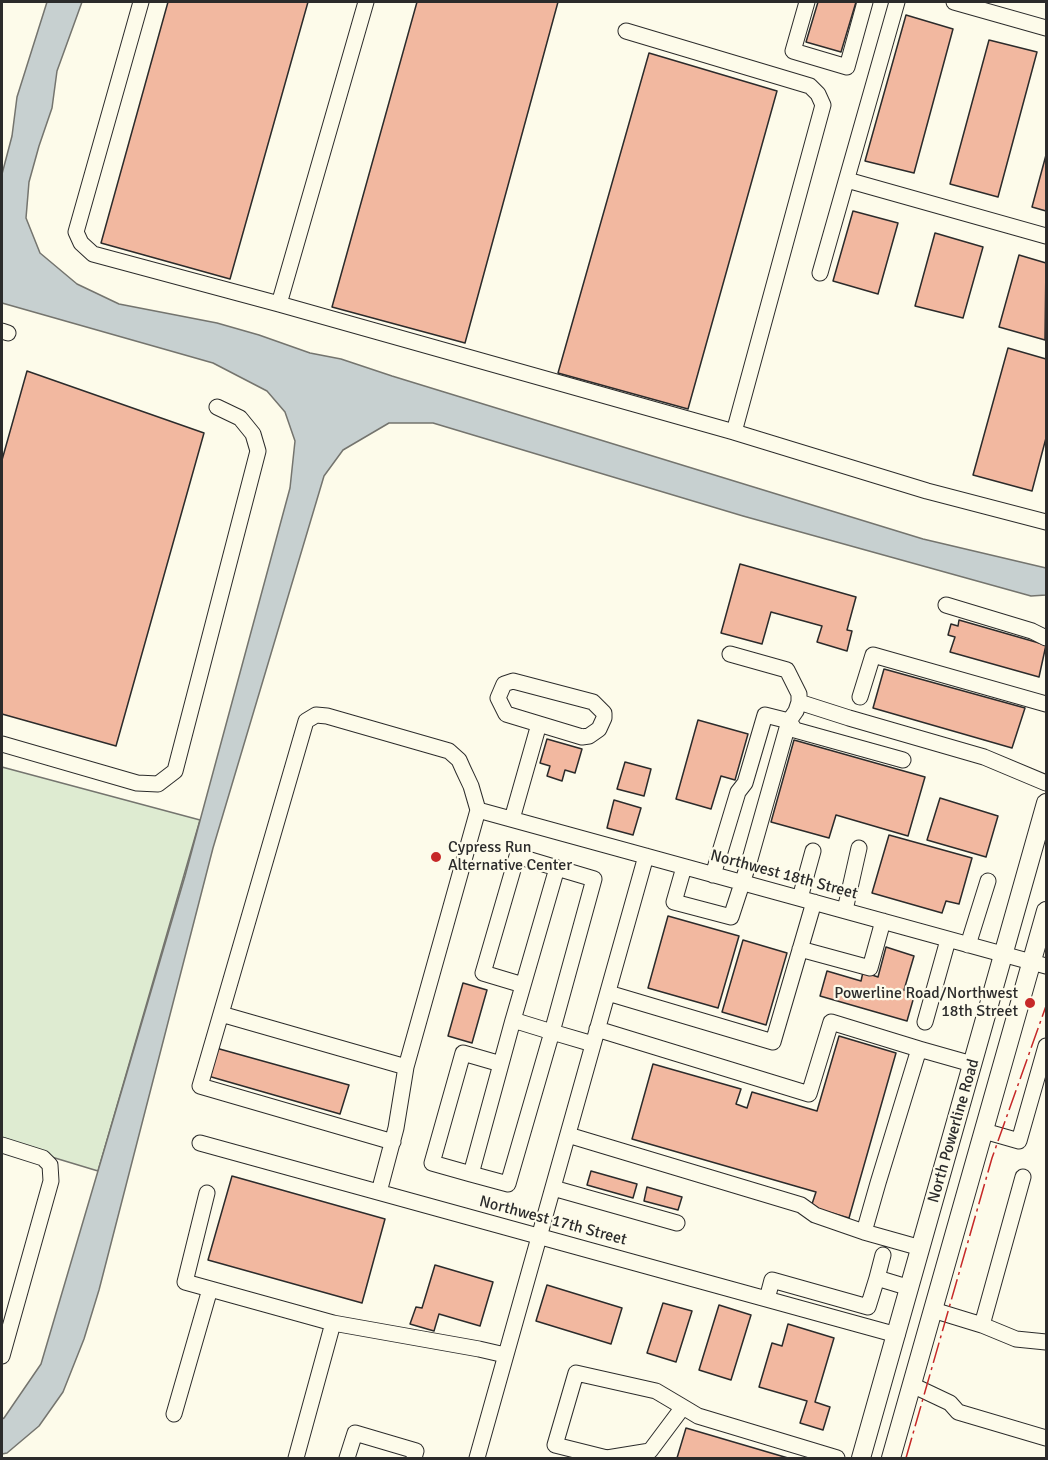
<!DOCTYPE html>
<html>
<head>
<meta charset="utf-8">
<style>
	body { margin:0 }
	#map { position:relative; width:1048px; height:1460px; overflow:hidden; background:#fdfbea; font-family:Signika,sans-serif }
	canvas { display:block }
	.frame { position:absolute; inset:0; border:3px solid #2b2b2b; pointer-events:none }
</style>
</head>
<body>
<div id="map">
<canvas width="1048" height="1460"></canvas>
<div class="frame"></div>
</div>
<script>
const ctx = document.querySelector('canvas').getContext('2d');
ctx.lineJoin = 'round';
function paint(path, color) { ctx.fillStyle = color; ctx.fill(path, 'evenodd'); }
const poly = rows => new Path2D(rows.map(r => 'M' + r).join(''));
function strokePath(path, color, width, dash) { ctx.strokeStyle = color; ctx.lineWidth = width; ctx.lineCap = dash ? 'butt' : 'round'; ctx.setLineDash(dash || []); ctx.stroke(path); }
function write(font, color, halo, rows, align = 'center') {
  ctx.font = font + ' Signika,sans-serif'; ctx.lineWidth = 4.5; ctx.setLineDash([]); ctx.textBaseline = 'middle'; ctx.strokeStyle = halo; ctx.fillStyle = color; for (const [text, x, y, turn = 0] of rows) {
    ctx.save(); ctx.translate(x, y); ctx.rotate((+turn || 0) * Math.PI / 180); ctx.textAlign = isNaN(turn) ? turn : align; if (halo) ctx.strokeText(text, 0, 0); ctx.fillText(text, 0, 0); ctx.restore();
  }
}
const green = poly([
	[2,767,200,820,98,1171,2,1142,2,767]
]);
paint(green, '#deebd1');
strokePath(green, '#74746e', 1.5);
const water = poly([
	[47,2,82,2,57,71,52,108,39,146,29,182,26,218,40,253,77,284,119,304,217,323,259,335,310,353,341,359,392,376,923,539,1046,568,1046,595,1031,596,743,516,433,423,389,423,343,450,324,476,213,848,99,1290,84,1339,63,1392,39,1426,7,1453,2,1454,2,1419,4,1418,41,1364,185,876,290,488,295,441,285,412,267,391,213,363,2,303,2,174,12,136,17,97,47,2]
]);
paint(water, '#c7d0d0');
strokePath(water, '#74746e', 1.5);
const building = poly([
	[168,2,308,2,230,279,101,243,168,2],
	[417,2,558,2,465,343,332,307,417,2],
	[818,2,856,2,841,52,806,42,818,2],
	[906,15,953,29,914,173,865,161,906,15],
	[989,40,1037,52,998,197,950,184,989,40],
	[649,53,777,91,688,409,558,373,649,53],
	[1046,155,1046,211,1032,207,1046,155],
	[853,211,898,223,878,294,833,281,853,211],
	[935,233,983,247,963,318,915,306,935,233],
	[1019,255,1046,263,1045,340,999,327,1019,255],
	[1008,348,1046,359,1046,438,1032,491,973,475,1008,348],
	[27,371,204,433,116,746,2,714,2,460,27,371],
	[740,564,856,597,847,630,852,631,847,651,817,642,822,626,771,612,762,644,721,633,740,564],
	[959,620,1046,645,1039,677,950,652,955,637,948,635,951,624,958,626,959,620],
	[884,669,1025,708,1012,748,873,708,884,669],
	[698,720,748,734,735,780,721,776,711,809,676,799,698,720],
	[547,739,582,749,575,773,565,770,562,781,547,776,550,766,540,763,547,739],
	[794,740,925,777,908,836,836,815,829,838,771,822,794,740],
	[625,762,651,769,644,796,617,789,625,762],
	[940,798,998,816,986,857,927,840,940,798],
	[614,800,641,808,633,835,607,828,614,800],
	[889,835,972,858,959,904,946,901,942,913,872,893,889,835],
	[668,916,739,936,718,1008,648,988,668,916],
	[743,940,787,953,766,1025,722,1012,743,940],
	[886,947,914,956,904,990,915,993,907,1021,820,996,827,971,861,981,863,972,878,977,886,947],
	[463,983,487,990,472,1043,448,1036,463,983],
	[839,1036,896,1053,849,1218,811,1207,816,1192,632,1139,653,1064,741,1089,736,1104,747,1108,752,1092,817,1111,839,1036],
	[216,1048,349,1085,340,1114,208,1076,216,1048],
	[591,1171,637,1184,633,1198,587,1185,591,1171],
	[232,1176,385,1219,362,1303,208,1260,232,1176],
	[647,1187,682,1197,678,1210,644,1201,647,1187],
	[435,1265,493,1282,480,1326,439,1314,434,1331,410,1324,416,1307,422,1308,435,1265],
	[547,1285,622,1308,611,1344,536,1321,547,1285],
	[663,1303,692,1311,676,1362,647,1353,663,1303],
	[719,1305,751,1315,731,1380,699,1370,719,1305],
	[788,1324,834,1338,815,1402,830,1407,823,1430,800,1423,807,1401,759,1387,772,1343,782,1346,788,1324],
	[686,1428,788,1458,677,1458,686,1428]
]);
paint(building, '#f2b8a0');
strokePath(building, '#2b2b2b', 1.5);
const minor = poly([
	[141,2,76,232,81,243,93,254,279,304,734,432,927,491,1046,522],
	[807,2,793,51,847,67,865,2],
	[954,2,1046,28],
	[626,31,810,86,818,94,823,105,734,432],
	[847,180,1046,236],
	[820,273,897,2],
	[279,304,366,2],
	[2,331,8,333],
	[946,605,1032,631,1046,638],
	[730,654,787,670,799,694,799,702,849,718,984,757,1046,783],
	[860,697,873,655,1046,704],
	[2,744,137,783,158,784,175,771,258,451,253,434,240,418,217,407],
	[512,819,539,724,582,737,589,736,599,729,604,718,604,713,593,702,513,681,504,684,498,698,506,714,539,724],
	[684,867,674,902,731,917,750,859,789,721,796,711,799,702],
	[713,875,738,792,745,783,765,715,789,721,795,730,903,760],
	[800,898,813,851],
	[845,910,859,848],
	[968,945,988,881],
	[800,949,870,968,883,921],
	[523,985,483,973,517,856,557,868],
	[608,993,773,1042,814,902],
	[221,1014,406,1067],
	[513,1020,471,1174,508,1184,552,1032,594,879,557,868,513,1020,552,1032,593,1044],
	[925,1022,948,940],
	[597,1029,809,1094,831,1022,919,1049],
	[984,1131,1019,1141,1046,1046],
	[568,1135,801,1205,815,1215,864,1232],
	[393,1142,200,1086,306,721,316,715,327,716,449,751,459,760,463,769,471,786,478,810],
	[200,1143,897,1335],
	[2,1145,43,1158,50,1165,51,1181,2,1356],
	[471,1174,432,1163,463,1053,501,1064],
	[553,1188,677,1223],
	[379,1192,396,1128,406,1067,478,810,1046,966],
	[207,1193,185,1282,333,1323,296,1458],
	[921,1248,864,1232,878,1183,919,1049,972,1064],
	[883,1255,877,1278,910,1288],
	[767,1299,772,1280,868,1307,877,1278],
	[933,1310,982,1325,1023,1177],
	[333,1323,479,1349,505,1355],
	[982,1325,1016,1339,1046,1342],
	[912,1385,950,1403,958,1412,1046,1438],
	[683,1407,650,1451,607,1458,555,1445,576,1373,656,1391,683,1407,698,1416,837,1458],
	[174,1414,210,1289],
	[347,1458,355,1433,416,1451,414,1458],
	[477,1458,646,856]
]);
const major = poly([
	[861,1458,1046,803],
	[891,1458,1046,911]
]);
strokePath(minor, '#2b2b2b', 17);
strokePath(major, '#2b2b2b', 20);
strokePath(minor, '#fdfbea', 15);
strokePath(major, '#fdfbea', 18);
strokePath(poly([
	[906,1458,992,1158,1046,1006]
]), '#c62828', 1.5, [21, 4.5, 3, 4.5]);
for (const [x, y, r, color] of [
	[436,857,6,"#c62828"],
	[1030,1003,6,"#c62828"]
]) { const dot = new Path2D(); dot.arc(x, y, r, 0, 2 * Math.PI); ctx.fillStyle = color; ctx.fill(dot); strokePath(dot, '#fdfbea', 2); }
write('16px', '#2b2b2b', '#fdfbea', [
	["Cypress Run",448,848],
	["Alternative Center",448,866],
	["Powerline Road/Northwest",1018,994,"right"],
	["18th Street",1018,1012,"right"]
], 'left');
write('16px', '#2b2b2b', '#fdfbea', [
	["Northwest 18th Street",784,875,15],
	["North Powerline Road",954,1131,-74],
	["Northwest 17th Street",553,1221,15]
]);
</script>
</body>
</html>
